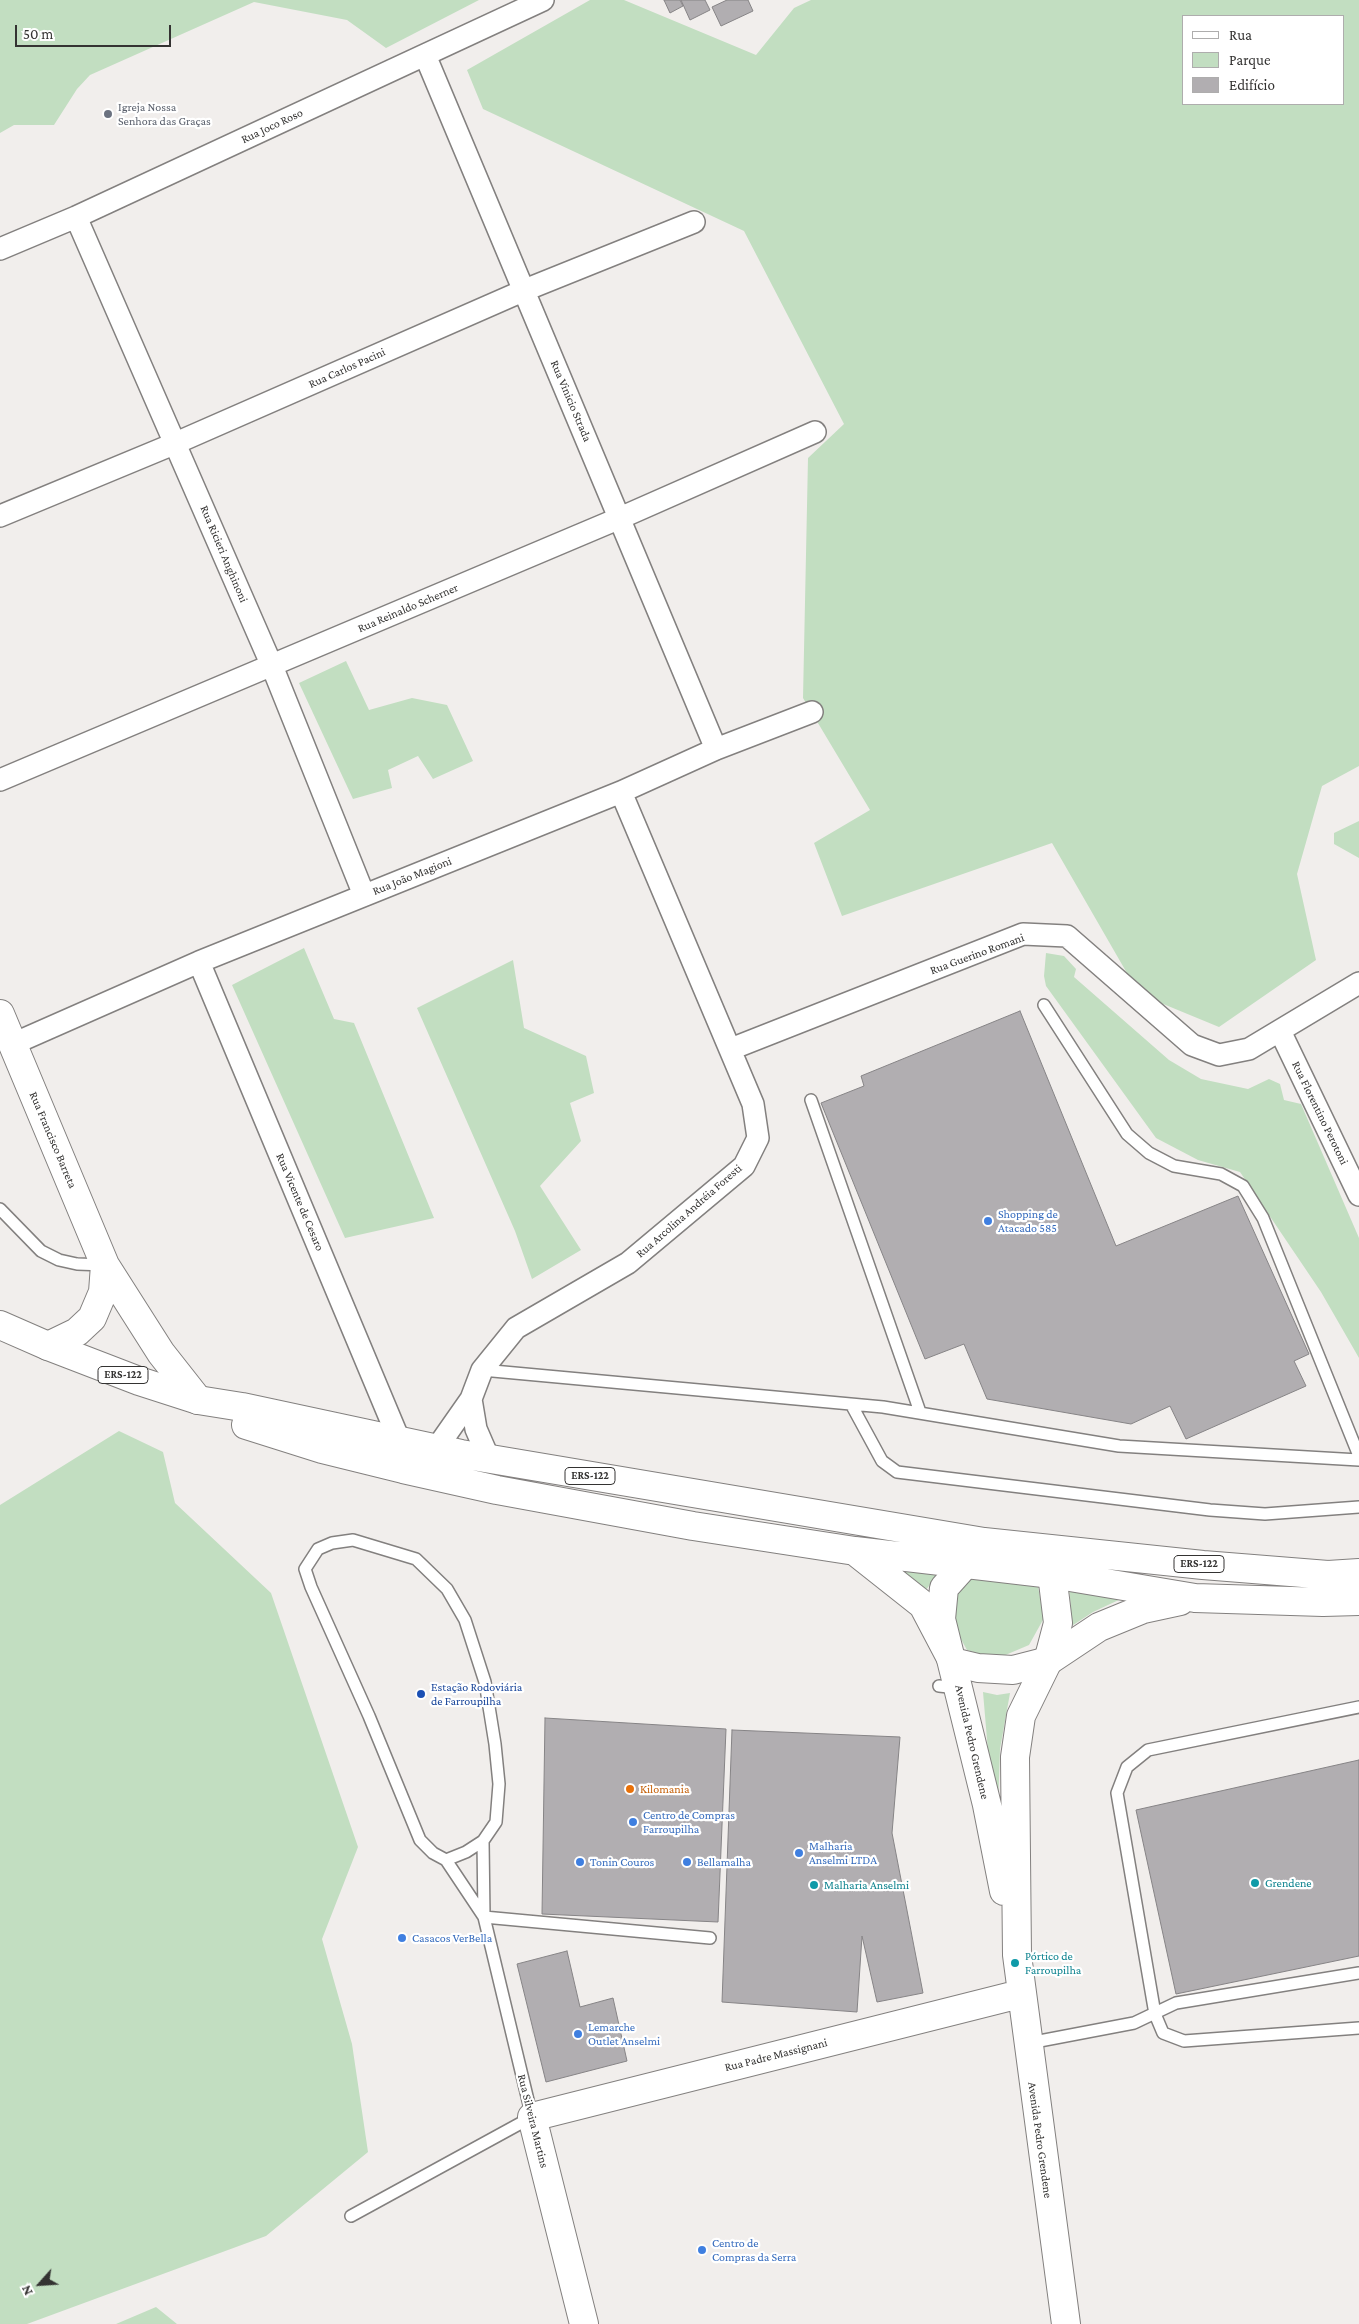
<!DOCTYPE html>
<html>
<head>
<meta charset="utf-8">
<style>
	body { margin:0 }
	#map { position:relative; width:1359px; height:2324px; overflow:hidden; background:#f1eeec; font-family:"Crimson Pro",serif }
	canvas { display:block }
	.legend { position:absolute; left:1182px; top:15px; width:162px; height:90px; box-sizing:border-box; background:#fff; border:1px solid #aeadad; margin:0; padding:6px 9px; list-style:none; font-size:15px; color:#343332 }
	.legend li { display:flex; align-items:center; gap:10px; height:25px }
	.legend b { width:25px; border:1px solid #aeadad }
	.north { position:absolute; left:15px; top:2259px; width:50px; height:50px; -webkit-text-stroke:4px #fff; paint-order:stroke; rotate:244deg; font-size:14px; font-weight:700; line-height:20px; text-align:center; color:#343332 }
	.north::after { content:''; display:block; margin:auto; width:18px; height:22px; background:#343332; clip-path:polygon(50% 0,100% 100%,50% 72%,0 100%) }
	.scale { position:absolute; left:15px; top:25px; width:156px; height:22px; box-sizing:border-box; border:2px solid #343332; border-top:0; padding-left:6px; font-size:15px; line-height:18px; white-space:nowrap; color:#343332; -webkit-text-stroke:4px #fff; paint-order:stroke }
</style>
</head>
<body>
<div id="map">
<canvas width="1359" height="2324"></canvas>
<ul class="legend">
<li><b style="height:6px;background:#fff"></b>Rua</li>
<li><b style="height:14px;background:#c2dec1"></b>Parque</li>
<li><b style="height:14px;background:#b1aeb1"></b>Edifício</li>
</ul>
<div class="north">N</div>
<div class="scale">50 m</div>
</div>
<script>
const ctx = document.querySelector('canvas').getContext('2d');
ctx.lineJoin = 'round';
function paint(path, color) { ctx.fillStyle = color; ctx.fill(path, 'evenodd'); }
const poly = rows => new Path2D(rows.map(r => 'M' + r).join(''));
function strokePath(path, color, width, dash) { ctx.strokeStyle = color; ctx.lineWidth = width; ctx.lineCap = dash ? 'butt' : 'round'; ctx.setLineDash(dash || []); ctx.stroke(path); }
function write(font, color, halo, rows, align = 'center') {
  ctx.font = font + ' "Crimson Pro",serif'; ctx.lineWidth = 4.5; ctx.setLineDash([]); ctx.textBaseline = 'middle'; ctx.strokeStyle = halo; ctx.fillStyle = color; for (const [text, x, y, turn = 0] of rows) {
    ctx.save(); ctx.translate(x, y); ctx.rotate((+turn || 0) * Math.PI / 180); ctx.textAlign = isNaN(turn) ? turn : align; if (halo) ctx.strokeText(text, 0, 0); ctx.fillText(text, 0, 0); ctx.restore();
  }
}
paint(poly([
	[0,0,479,0,386,48,347,20,254,2,90,75,77,89,54,125,14,125,0,133],
	[590,0,624,0,756,55,794,8,811,0,1359,0,1359,766,1322,786,1297,874,1316,960,1219,1027,1139,994,1052,843,842,916,814,843,870,810,803,698,808,458,844,424,744,231,483,109,467,70],
	[1183,16,1343,16,1343,104,1183,104],
	[346,661,369,710,412,698,447,705,473,761,433,779,418,756,388,770,392,788,353,799,299,683],
	[1359,821,1359,858,1334,844,1334,833],
	[304,948,334,1019,354,1023,434,1218,345,1238,232,985],
	[1046,953,1064,956,1076,969,1074,977,1169,1060,1201,1079,1248,1089,1269,1079,1280,1084,1284,1100,1301,1104,1359,1238,1359,1358,1321,1292,1240,1172,1198,1160,1156,1138,1046,986,1044,976],
	[513,960,524,1028,586,1056,594,1093,570,1103,581,1141,540,1186,581,1250,532,1279,515,1231,417,1008],
	[119,1431,163,1452,175,1503,271,1593,358,1847,322,1939,352,2044,368,2152,266,2236,27,2324,0,2324,0,1505],
	[898,1568,939,1572,926,1590],
	[968,1577,1038,1587,1044,1618,1029,1645,996,1659,967,1650,951,1621,955,1596],
	[1069,1589,1123,1598,1093,1612,1067,1629,1071,1607],
	[983,1692,997,1695,1010,1693,1000,1749,998,1810,988,1751],
	[156,2307,177,2324,116,2324]
]), '#c2dec1');
const building = poly([
	[664,0,680,0,683,6,670,13,664,0],
	[681,0,705,0,710,10,690,20,681,0],
	[727,0,748,0,753,11,721,26,712,7,727,0],
	[1020,1011,1116,1246,1238,1196,1309,1354,1294,1361,1306,1386,1186,1439,1170,1406,1131,1424,987,1399,964,1344,925,1359,821,1103,864,1086,861,1076,1020,1011],
	[545,1718,726,1729,718,1922,542,1914,545,1718],
	[732,1730,900,1737,892,1833,923,1993,877,2002,862,1936,857,2012,722,2002,732,1730],
	[1359,1760,1359,1956,1176,1994,1136,1810,1359,1760],
	[567,1951,580,2007,613,1998,627,2061,546,2082,517,1964,567,1951]
]);
paint(building, '#b1aeb1');
strokePath(building, '#868486', 1);
const lane = poly([
	[1044,1005,1127,1134,1149,1153,1174,1166,1221,1174,1243,1186,1263,1218,1359,1456],
	[811,1100,920,1412],
	[0,1209,41,1251,59,1260,77,1264,105,1265],
	[482,1370,883,1407,1119,1446,1359,1460],
	[851,1404,882,1461,897,1472,1210,1510,1265,1514,1359,1507],
	[939,1686,958,1688],
	[1359,1707,1148,1750,1127,1767,1117,1793,1155,2014,1163,2033,1184,2041,1359,2028],
	[446,1860,466,1852,483,1841,496,1822,499,1784,495,1744,485,1682,465,1620,447,1589,416,1559,353,1540,332,1543,318,1549,305,1569,311,1587,369,1716,420,1840,433,1853,446,1860,484,1917,483,1841],
	[1029,2043,1134,2023,1176,2003,1359,1973],
	[351,2216,532,2117,484,1917,710,1938]
]);
const street = poly([
	[425,55,716,749],
	[76,217,272,666,364,895],
	[0,249,76,217,543,0],
	[0,516,176,443,525,290,694,222],
	[0,780,620,518,815,432],
	[199,962,400,1442],
	[1280,1031,1359,1195],
	[13,1044,199,962,621,792,716,749,812,712],
	[731,1049,1023,934,1067,936,1192,1045,1219,1055,1249,1049,1359,983],
	[471,1399,476,1429,489,1459],
	[436,1449,471,1399,482,1370,516,1328,628,1263,744,1166,758,1138,753,1104,621,792]
]);
const secondary = poly([
	[0,1014,105,1265,161,1353,198,1400],
	[48,1346,77,1332,92,1318,103,1292,105,1265],
	[979,1549,944,1588,941,1619,987,1805,1004,1891],
	[1042,1555,1052,1574,1058,1623,1048,1661,1021,1716,1015,1757,1017,1955,1066,2324],
	[584,2324,532,2117,1020,1994]
]);
const highway = poly([
	[0,1325,48,1346,139,1381,198,1400,242,1407,461,1454,984,1542,1203,1565,1328,1575,1359,1573],
	[246,1425,322,1449,403,1469,497,1490,693,1526,855,1551,1052,1574,1195,1598,1323,1602,1359,1601],
	[856,1552,923,1605,953,1662,978,1668,1013,1670,1048,1661,1099,1627,1143,1609,1180,1601]
]);
strokePath(lane, '#83807f', 14);
strokePath(street, '#83807f', 24);
strokePath(secondary, '#83807f', 30);
strokePath(highway, '#83807f', 30);
strokePath(lane, '#fff', 11);
strokePath(street, '#fff', 21);
strokePath(secondary, '#fff', 28);
strokePath(highway, '#fff', 28);
for (const [x, y, r, color] of [
	[108,114,5,"#6b7280"],
	[988,1221,5,"#3f7fe0"],
	[421,1694,5,"#1a4fb4"],
	[630,1789,5,"#e8710a"],
	[633,1822,5,"#3f7fe0"],
	[799,1853,5,"#3f7fe0"],
	[580,1862,5,"#3f7fe0"],
	[687,1862,5,"#3f7fe0"],
	[1255,1883,5,"#0f9aa8"],
	[814,1885,5,"#0f9aa8"],
	[402,1938,5,"#3f7fe0"],
	[1015,1963,5,"#0f9aa8"],
	[578,2034,5,"#3f7fe0"],
	[702,2250,5,"#3f7fe0"]
]) { const dot = new Path2D(); dot.arc(x, y, r, 0, 2 * Math.PI); ctx.fillStyle = color; ctx.fill(dot); strokePath(dot, '#fff', 2); }
for (const [x, y, w] of [
	[123,1375,50],
	[590,1476,50],
	[1199,1564,50]
]) { const box = new Path2D(); box.roundRect(x - w / 2, y - 8.5, w, 17, 4); ctx.fillStyle = '#fff'; ctx.fill(box); strokePath(box, '#343332', 1); }
write('bold 11px', '#343332', null, [
	["ERS-122",123,1375],
	["ERS-122",590,1476],
	["ERS-122",1199,1564]
]);
write('12px', '#5b616d', '#fff', [
	["Igreja Nossa",118,107],
	["Senhora das Graças",118,121]
], 'left');
write('12px', '#343332', '#fff', [
	["Rua Joco Roso",272,126,-25],
	["Rua Carlos Pacini",347,368,-24],
	["Rua Vinicio Strada",571,401,67],
	["Rua Ricieri Anghinoni",224,554,67],
	["Rua Reinaldo Scherner",408,608,-23],
	["Rua João Magioni",412,876,-22],
	["Rua Guerino Romani",977,954,-20],
	["Rua Florentino Perotoni",1320,1113,64],
	["Rua Francisco Barreta",53,1140,67],
	["Rua Vicente de Cesaro",300,1202,67],
	["Rua Arcolina Andréia Foresti",689,1211,-41],
	["Avenida Pedro Grendene",972,1742,77],
	["Rua Padre Massignani",776,2055,-14],
	["Rua Silveira Martins",533,2121,76],
	["Avenida Pedro Grendene",1040,2140,82]
]);
write('12px', '#366cbe', '#fff', [
	["Shopping de",998,1214],
	["Atacado 585",998,1228],
	["Centro de Compras",643,1815],
	["Farroupilha",643,1829],
	["Malharia",809,1846],
	["Anselmi LTDA",809,1860],
	["Tonin Couros",590,1862],
	["Bellamalha",697,1862],
	["Casacos VerBella",412,1938],
	["Lemarche",588,2027],
	["Outlet Anselmi",588,2041],
	["Centro de",712,2243],
	["Compras da Serra",712,2257]
], 'left');
write('12px', '#164399', '#fff', [
	["Estação Rodoviária",431,1687],
	["de Farroupilha",431,1701]
], 'left');
write('12px', '#c56008', '#fff', [
	["Kilomania",640,1789]
], 'left');
write('12px', '#0d838f', '#fff', [
	["Grendene",1265,1883],
	["Malharia Anselmi",824,1885],
	["Pórtico de",1025,1956],
	["Farroupilha",1025,1970]
], 'left');
</script>
</body>
</html>
